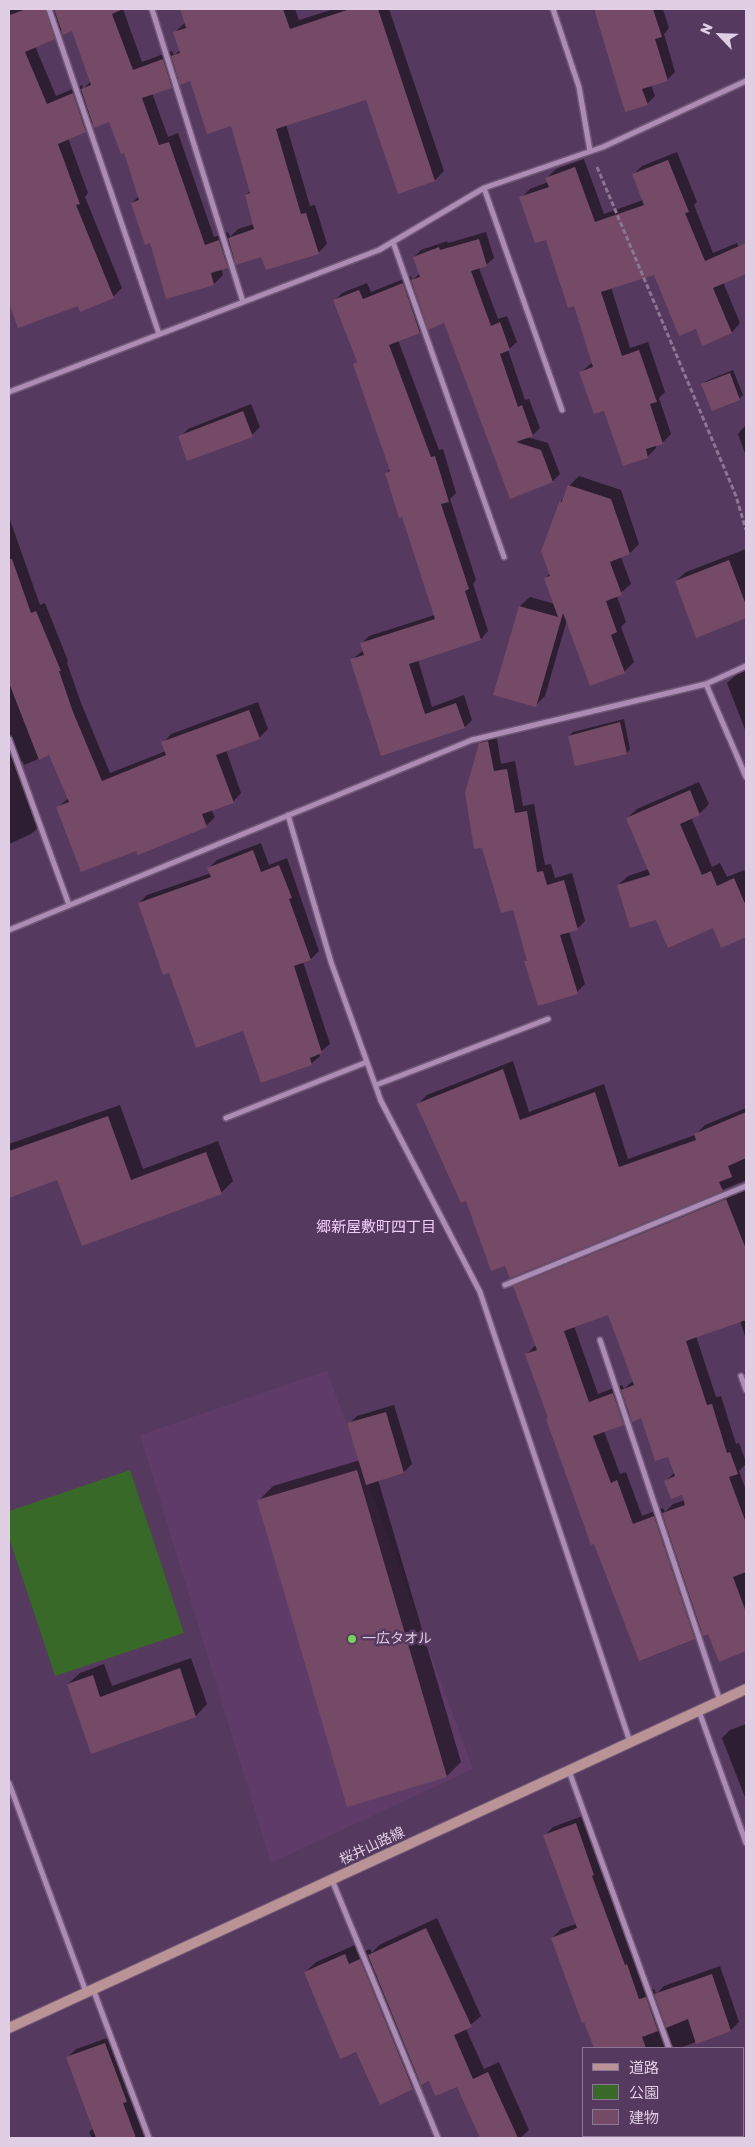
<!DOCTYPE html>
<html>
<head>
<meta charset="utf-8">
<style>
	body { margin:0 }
	#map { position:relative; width:755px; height:2147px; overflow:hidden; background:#56395e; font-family:"Golos Text","Noto Sans JP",sans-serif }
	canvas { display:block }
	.frame { position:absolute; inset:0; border:10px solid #dfcee4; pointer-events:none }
	.legend { position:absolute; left:582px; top:2047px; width:162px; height:90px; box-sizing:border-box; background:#56395e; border:1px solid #8d7594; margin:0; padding:6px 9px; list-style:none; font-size:15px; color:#dfcee4 }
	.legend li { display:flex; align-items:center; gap:10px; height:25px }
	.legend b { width:25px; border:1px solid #8d7594 }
	.north { position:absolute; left:695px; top:10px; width:50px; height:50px; -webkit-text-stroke:4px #56395e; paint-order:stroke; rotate:294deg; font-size:14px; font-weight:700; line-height:20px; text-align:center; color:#dfcee4 }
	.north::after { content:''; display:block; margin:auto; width:18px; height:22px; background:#dfcee4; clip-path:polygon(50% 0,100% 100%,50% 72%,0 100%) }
</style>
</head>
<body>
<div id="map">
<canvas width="755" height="2147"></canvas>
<div class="frame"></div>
<ul class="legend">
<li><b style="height:6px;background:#b99396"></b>道路</li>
<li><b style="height:14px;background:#386929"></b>公園</li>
<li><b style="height:14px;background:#744a67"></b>建物</li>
</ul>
<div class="north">N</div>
</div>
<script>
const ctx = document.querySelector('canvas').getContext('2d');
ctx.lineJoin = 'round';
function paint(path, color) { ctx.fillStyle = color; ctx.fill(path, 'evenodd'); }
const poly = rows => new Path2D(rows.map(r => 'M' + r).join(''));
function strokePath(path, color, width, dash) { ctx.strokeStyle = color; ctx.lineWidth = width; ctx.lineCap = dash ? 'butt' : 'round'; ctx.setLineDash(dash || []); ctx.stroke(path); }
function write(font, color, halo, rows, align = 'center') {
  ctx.font = font + ' "Golos Text","Noto Sans JP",sans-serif'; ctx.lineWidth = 5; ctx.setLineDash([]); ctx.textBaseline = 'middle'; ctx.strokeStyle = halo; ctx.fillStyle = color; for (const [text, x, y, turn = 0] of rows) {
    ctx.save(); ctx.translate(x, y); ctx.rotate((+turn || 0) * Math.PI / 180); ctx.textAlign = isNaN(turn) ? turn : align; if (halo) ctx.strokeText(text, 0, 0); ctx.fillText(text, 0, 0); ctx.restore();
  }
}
paint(poly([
	[327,1371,473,1769,271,1863,140,1435]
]), '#5f3c68');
paint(poly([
	[130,1470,184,1633,55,1676,9,1538,9,1511]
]), '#386929');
paint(poly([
	[9,9,123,9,142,62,172,51,174,56,180,50,175,32,186,22,182,9,295,9,299,20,334,9,389,9,444,171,435,180,399,192,367,98,286,124,310,206,315,205,327,244,318,253,235,258,227,266,221,268,223,275,214,284,151,241,132,203,139,196,124,151,110,120,93,123,85,131,68,138,88,193,85,197,122,288,113,297,78,304,19,327,9,299,9,128,18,124,9,103],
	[73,29,91,81,83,89,82,85,56,96,35,46,54,38,62,30],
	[179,78,191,80,232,124,251,190,246,195,254,224,238,229,230,237,228,232,214,237,178,133,168,137,152,93,171,87],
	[593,9,663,9,669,28,664,34,675,72,667,80,651,85,655,96,647,104],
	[677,152,697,202,694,205,713,253,737,243,746,266,738,276,723,282,740,323,732,332,703,344,696,327,654,273,611,287,630,348,648,342,665,392,659,398,671,434,662,443,656,445,656,448,648,456,624,464,604,409,581,372,593,362,574,304,547,238,521,198,530,189,548,182,547,178,556,169,584,159,604,214,643,200,633,175,642,166],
	[486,232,494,258,486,265,479,268,498,319,507,316,517,342,508,350,525,400,529,399,540,428,533,435,527,437,548,443,560,474,553,481,511,498,445,322,428,324,420,332,398,340,439,450,443,449,456,493,450,499,476,580,473,584,488,631,481,639,418,660,432,707,464,695,472,720,465,727,382,754,351,660,364,650,361,644,369,636,435,615,403,516,386,473,390,469,354,364,358,361,334,301,342,293,367,283,371,292,411,276,412,281,420,273,414,257,421,250,447,241,448,243],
	[733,370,743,395,739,399,703,384,706,381],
	[251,404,260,427,252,435,180,437,188,429],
	[746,425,746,456,738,434],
	[579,476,621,490,639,544,630,553,621,557,631,584,617,596,626,622,621,627,634,662,624,672,567,620,545,696,535,706,495,694,520,606,530,597,555,604,546,578,550,573,543,551,561,501,569,486],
	[9,517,40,605,45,603,68,661,67,663,81,703,110,773,166,751,163,743,171,734,258,702,268,729,259,738,226,750,241,793,233,802,211,810,215,817,206,826,137,849,58,807,69,798,50,754,24,765,23,761,16,768,40,826,31,834,9,844],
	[746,549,746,617,697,636,676,581,686,572],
	[746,670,746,732,727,683,737,674],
	[624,719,630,749,627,753,569,736,573,732],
	[496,733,501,764,515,761,523,806,534,804,545,865,551,864,555,878,572,873,585,921,577,929,569,931,585,984,577,992,526,962,528,960,480,743,489,735],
	[699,782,709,804,699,814,691,817,712,867,720,863,727,877,744,870,746,875,746,936,722,946,713,926,656,918,618,885,628,876,649,869,627,818,637,809],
	[261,843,269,865,287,858,319,951,311,959,303,962,330,1044,319,1053,320,1056,312,1063,262,1081,244,1030,170,971,139,903,147,895,211,873,209,868,217,860],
	[513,1061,529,1112,604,1084,628,1159,695,1135,705,1125,746,1108,746,1181,744,1181,511,1277,506,1264,467,1200,418,1104,427,1095],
	[120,1105,143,1169,218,1141,233,1181,221,1193,58,1179,9,1196,9,1144],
	[746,1186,746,1339,740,1321,696,1336,716,1397,721,1396,736,1444,739,1443,746,1462,746,1464,739,1471,746,1490,746,1650,719,1661,709,1632,702,1630,694,1638,549,1417,527,1354,536,1345,514,1287,524,1278],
	[609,1313,634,1380,624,1389,622,1385,598,1394,574,1326],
	[631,1416,642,1417,668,1455,675,1472,666,1481,682,1493,685,1500,673,1504,665,1512,663,1508,642,1516,626,1472,620,1474,604,1431,623,1424],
	[394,1405,412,1464,404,1472,378,1480,461,1762,447,1776,258,1501,273,1486,360,1460,349,1424,357,1416],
	[191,1658,207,1704,196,1716,92,1752,68,1684,80,1673,104,1664,112,1686],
	[746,1724,746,1800,722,1738,730,1730],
	[585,1815,602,1865,600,1867,648,1991,654,1989,656,1994,664,1986,720,1966,739,2022,731,2030,679,2048,595,2048,552,1938,561,1929,576,1924,545,1835,553,1827],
	[437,1918,481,2016,466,2029,484,2069,499,2062,529,2130,520,2138,481,2138,457,2085,430,2079,420,2080,412,2088,356,2051,305,1972,316,1962,355,1945,359,1954,370,1949,372,1953,379,1945],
	[113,2036,131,2096,146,2138,92,2138,89,2132,94,2128,68,2057,76,2049],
	[626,2136,682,2136,683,2138,627,2138]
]), '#0007');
paint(poly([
	[26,9,45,9,55,39,25,52,47,104,73,93,86,132,58,144,80,204,76,205,114,298,80,312,78,306,18,328,9,303,9,14,10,15],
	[54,9,123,9,112,14,133,70,163,59,172,88,142,98,159,145,169,142,205,245,219,240,228,268,211,273,214,285,166,299,150,243,145,245,131,203,139,200,124,153,121,154,109,122,94,128,81,89,91,85,72,31,63,35],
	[180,9,283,9,290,29,350,9,378,9,435,181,398,194,366,100,276,129,301,214,306,213,319,254,266,270,261,257,236,265,228,238,254,229,245,195,250,193,231,126,207,134,190,81,180,85,171,56,180,53,173,32,186,28],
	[594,9,653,9,662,37,655,39,668,81,642,89,648,105,625,112],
	[668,160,689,212,685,213,705,261,746,243,746,274,713,288,732,333,702,346,696,329,679,336,654,275,601,292,622,356,639,350,657,402,650,404,663,444,646,449,648,458,623,466,604,411,594,414,579,372,593,367,574,306,568,308,546,240,535,243,519,197,549,187,545,178,575,167,595,222,644,205,632,174],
	[479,239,487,266,471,271,491,326,500,322,510,350,500,354,518,407,522,405,533,436,516,442,541,450,553,482,510,499,444,323,428,330,411,280,420,277,413,257,439,247,440,250],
	[403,283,420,333,389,345,431,457,435,456,449,502,441,504,469,589,465,591,481,640,409,664,425,714,456,703,465,728,381,756,350,659,364,655,360,643,435,619,402,517,399,518,385,473,390,471,353,364,357,362,333,300,359,290,363,299],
	[730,373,740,400,712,411,701,384],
	[243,411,253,437,187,461,178,436],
	[568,485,611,499,630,554,610,562,622,595,606,601,617,632,611,635,625,673,590,686,563,613,536,707,493,695,519,606,558,617,544,578,550,576,541,551,560,500,561,503],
	[9,559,12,559,31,613,36,611,61,671,59,671,73,712,102,781,166,755,161,742,249,710,260,739,216,755,234,803,202,814,207,827,138,855,136,851,81,872,56,807,69,802,49,755,39,760,9,683],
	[729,560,746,605,746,618,696,638,675,581],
	[620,722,627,754,575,766,568,736],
	[488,741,494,771,507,769,515,813,527,811,537,872,543,871,547,885,564,880,578,930,560,935,578,994,538,1006,524,961,527,961,513,910,501,913,482,848,474,849,465,793,479,743],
	[690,790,700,815,680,824,702,875,711,871,717,886,734,878,746,906,746,937,721,948,713,928,668,948,656,920,630,928,617,885,650,875,626,818],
	[253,850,261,872,279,865,292,898,289,899,311,960,294,966,322,1053,310,1058,312,1065,261,1083,243,1031,196,1048,169,973,163,975,138,903,211,877,207,868],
	[503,1069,520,1120,595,1092,619,1167,696,1140,694,1134,746,1112,746,1158,728,1166,732,1177,719,1182,723,1191,510,1278,505,1266,491,1271,466,1201,461,1203,416,1104],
	[108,1116,131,1180,206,1152,222,1194,82,1246,57,1180,9,1198,9,1151],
	[726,1199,746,1249,746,1320,686,1341,707,1405,712,1404,727,1453,730,1452,738,1474,729,1477,746,1523,746,1572,733,1577,746,1612,746,1651,719,1662,708,1634,703,1636,662,1513,685,1505,682,1495,671,1499,664,1481,675,1476,668,1457,655,1461,641,1418,632,1422,621,1390,634,1385,608,1315,564,1331,589,1402,613,1393,624,1425,593,1436,611,1483,617,1480,633,1524,654,1516,695,1639,639,1661,594,1544,591,1545,546,1419,548,1418,525,1354,537,1350,513,1286],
	[386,1412,404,1473,366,1485,347,1423],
	[357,1470,447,1777,347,1807,257,1500],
	[180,1668,196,1717,91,1754,67,1684,93,1675,100,1697],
	[576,1823,594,1875,592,1876,625,1965,627,1964,639,1999,646,1997,658,2031,642,2037,646,2048,594,2048,584,2022,582,2023,551,1938,577,1928,543,1835],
	[426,1928,472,2027,454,2035,473,2079,488,2072,518,2138,480,2138,457,2087,435,2096,429,2081,421,2085,368,1955],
	[345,1954,349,1964,360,1959,413,2089,380,2105,356,2052,340,2059,304,1972],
	[712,1974,731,2031,696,2044,688,2019,666,2028,654,1994],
	[105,2043,127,2102,123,2103,136,2138,96,2138,66,2057]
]), '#744a67');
const street = poly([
	[49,9,159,334],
	[152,9,243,302],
	[553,9,579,87,590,151],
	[484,188,562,410],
	[393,242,504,557],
	[9,392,379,250,484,188,603,147,746,81],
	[706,684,746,777],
	[9,739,69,905],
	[288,815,331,962,381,1101,480,1292,630,1742],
	[9,930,472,740,706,684,746,666],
	[376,1085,548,1019],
	[226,1118,367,1062],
	[505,1285,746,1186],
	[600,1340,720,1701],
	[741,1376,746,1390],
	[699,1711,746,1843],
	[569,1771,669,2048],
	[9,1783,86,1992],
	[332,1880,438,2138],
	[93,1989,149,2138],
	[700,2136,701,2138]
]);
const secondary = poly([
	[9,2028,746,1689]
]);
strokePath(street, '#6f5776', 8);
strokePath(secondary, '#6f5776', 12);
strokePath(poly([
	[597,167,736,496,746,530]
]), '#8d7594', 3, [5, 2.5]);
strokePath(street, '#ac8bb5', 5);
strokePath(secondary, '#b99396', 10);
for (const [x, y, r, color] of [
	[352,1639,5,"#76d25a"]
]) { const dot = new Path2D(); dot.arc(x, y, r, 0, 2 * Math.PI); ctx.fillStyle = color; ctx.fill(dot); strokePath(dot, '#56395e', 2); }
write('14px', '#dfcee4', '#56395e', [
	["一広タオル",362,1639]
], 'left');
write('14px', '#dfcee4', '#56395e', [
	["桜井山路線",372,1846,-25]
]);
write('15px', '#efccf9', '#56395e', [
	["郷新屋敷町四丁目",376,1227]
]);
</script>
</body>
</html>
